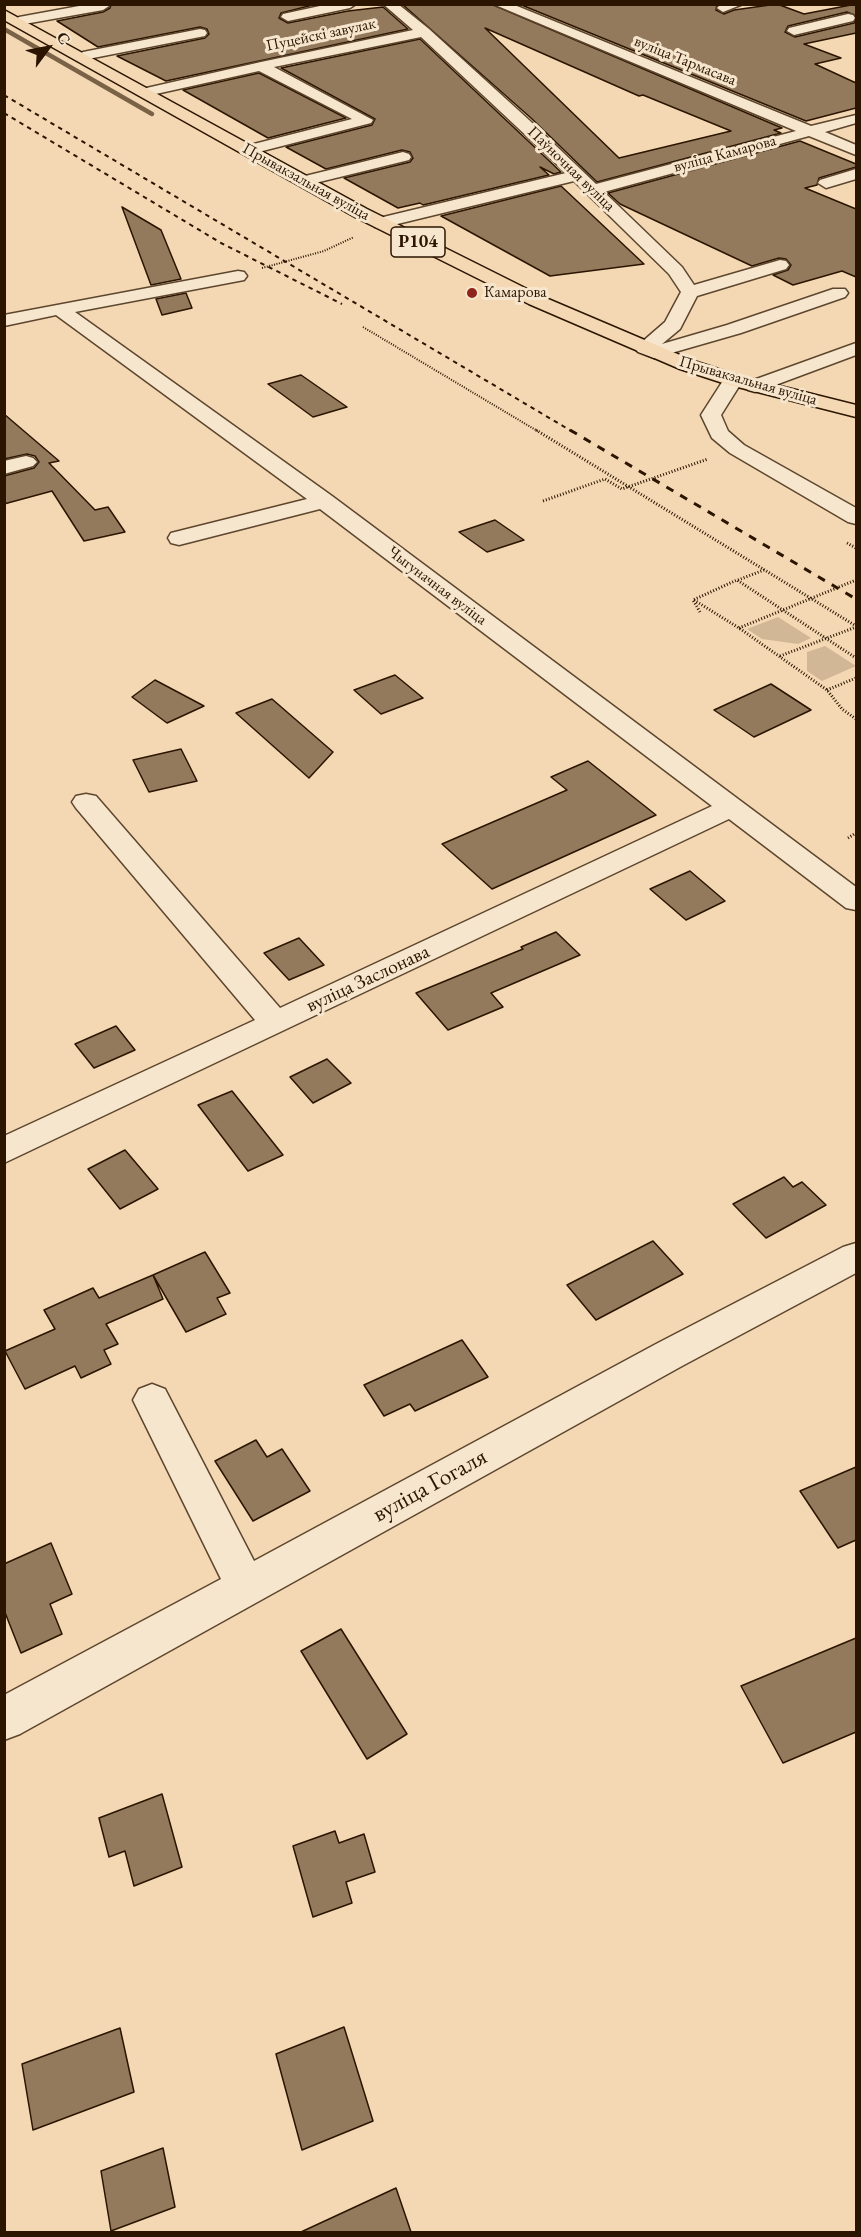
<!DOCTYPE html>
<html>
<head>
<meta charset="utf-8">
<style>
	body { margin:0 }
	#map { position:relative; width:861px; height:2237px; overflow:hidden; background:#f3d8b3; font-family:"EB Garamond",serif }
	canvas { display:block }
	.frame { position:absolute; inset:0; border:6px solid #2b1500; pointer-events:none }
	.north { position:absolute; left:18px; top:18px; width:60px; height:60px; -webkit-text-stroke:4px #f7e6ce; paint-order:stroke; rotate:58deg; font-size:16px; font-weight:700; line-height:24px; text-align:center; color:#2b1500 }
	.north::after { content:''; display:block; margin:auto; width:21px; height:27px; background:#2b1500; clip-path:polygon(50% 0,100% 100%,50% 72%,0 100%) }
</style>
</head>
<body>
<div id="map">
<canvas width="861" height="2237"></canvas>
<div class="frame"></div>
<div class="north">С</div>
</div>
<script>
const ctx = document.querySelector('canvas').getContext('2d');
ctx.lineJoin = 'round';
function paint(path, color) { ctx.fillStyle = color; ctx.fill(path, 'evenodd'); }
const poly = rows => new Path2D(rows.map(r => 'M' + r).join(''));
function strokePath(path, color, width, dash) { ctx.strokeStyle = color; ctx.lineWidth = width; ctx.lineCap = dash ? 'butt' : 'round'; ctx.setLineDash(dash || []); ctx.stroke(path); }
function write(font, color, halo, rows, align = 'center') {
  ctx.font = font + ' "EB Garamond",serif'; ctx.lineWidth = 6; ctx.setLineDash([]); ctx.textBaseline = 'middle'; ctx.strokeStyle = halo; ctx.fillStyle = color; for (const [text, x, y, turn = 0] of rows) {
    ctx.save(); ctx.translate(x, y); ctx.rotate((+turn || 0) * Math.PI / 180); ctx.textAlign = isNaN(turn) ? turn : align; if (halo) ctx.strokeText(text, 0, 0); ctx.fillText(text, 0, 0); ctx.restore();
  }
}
paint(poly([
	[778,617,811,638,798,644,762,639,747,629],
	[825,646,856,666,822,681,807,671,807,652]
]), '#d1b795');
strokePath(poly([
	[4,29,152,114]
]), '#7a6247', 4.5);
const building = poly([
	[402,4,491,4,782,128,774,130,781,133,597,182,531,118,402,4],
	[485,28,639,96,643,95,731,131,619,158,485,28],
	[519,4,717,4,716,10,724,14,734,10,777,4,804,14,856,4,856,16,847,12,788,26,785,32,795,37,854,23,856,20,856,33,804,44,841,58,815,64,856,83,856,108,806,121,519,4],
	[111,5,313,5,281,13,279,18,288,23,348,11,383,7,408,29,166,81,117,56,205,38,209,34,207,29,200,27,98,47,57,21,103,12,110,8,111,5],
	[420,39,561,172,554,174,540,167,549,175,423,205,420,203,398,208,344,178,410,162,413,158,410,152,402,150,326,169,286,147,372,125,375,119,281,68,420,39],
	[259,73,346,118,268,138,183,90,259,73],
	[800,141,856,164,856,167,819,178,817,185,805,188,856,209,856,277,842,271,793,285,773,275,788,270,791,265,786,259,779,258,752,266,620,204,608,193,800,141],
	[561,186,644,264,550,276,441,216,561,186],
	[122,207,161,230,181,279,151,285,122,207],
	[186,293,192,308,162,315,156,299,186,293],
	[301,375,347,407,313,417,268,384,301,375],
	[4,414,59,461,49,463,95,510,108,507,125,532,84,541,52,491,4,504,4,476,34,468,39,462,35,456,27,454,4,459,4,414],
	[495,520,524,540,487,552,459,532,495,520],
	[395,675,423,698,381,714,354,690,395,675],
	[155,680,204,706,167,723,132,697,155,680],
	[771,684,811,710,754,737,714,710,771,684],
	[272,699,333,752,309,778,236,713,272,699],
	[181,749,197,781,149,792,133,760,181,749],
	[588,761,656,815,492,889,442,844,567,790,551,777,588,761],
	[690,871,725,901,686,920,650,889,690,871],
	[556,932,580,955,491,993,503,1007,448,1030,416,993,523,949,521,947,556,932],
	[299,938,324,965,289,980,264,953,299,938],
	[116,1026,135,1050,94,1068,75,1044,116,1026],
	[327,1059,351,1083,313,1103,290,1077,327,1059],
	[232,1091,283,1155,248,1171,198,1105,232,1091],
	[125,1150,158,1189,120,1209,88,1169,125,1150],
	[784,1177,793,1187,802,1182,826,1205,766,1238,733,1204,784,1177],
	[653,1241,683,1274,596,1320,567,1285,653,1241],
	[205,1252,230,1293,217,1298,226,1314,186,1332,153,1275,205,1252],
	[153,1275,163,1299,106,1324,118,1344,104,1350,111,1364,81,1378,75,1366,25,1389,5,1351,55,1329,44,1310,93,1288,99,1298,153,1275],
	[462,1340,488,1377,415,1411,410,1404,384,1416,364,1385,462,1340],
	[256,1440,267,1457,282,1449,310,1491,253,1521,215,1461,256,1440],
	[856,1467,856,1540,838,1548,800,1491,856,1467],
	[51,1543,72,1594,50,1604,62,1634,21,1653,4,1610,4,1564,51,1543],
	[341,1629,407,1734,367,1759,301,1651,341,1629],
	[856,1638,856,1732,783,1763,741,1686,856,1638],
	[162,1794,182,1867,134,1886,125,1851,109,1857,99,1818,162,1794],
	[335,1831,339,1843,364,1834,375,1872,346,1882,352,1903,313,1917,293,1846,335,1831],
	[344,2027,373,2121,302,2150,276,2054,344,2027],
	[120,2028,134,2092,33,2130,22,2064,120,2028],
	[163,2148,175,2207,111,2231,101,2171,163,2148],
	[396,2188,411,2232,301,2232,396,2188]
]);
paint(building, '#937a5d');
strokePath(building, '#2b1500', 1.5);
const minor = poly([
	[90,4,109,6,103,10,19,25,12,21,19,17,90,4],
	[329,4,356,4,350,8,288,21,281,17,283,14,329,4],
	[383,4,398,4,429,29,529,120,596,184,796,131,493,4,512,4,811,126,856,115,856,123,825,132,856,145,856,155,809,136,604,192,682,267,694,285,780,260,786,261,789,265,786,269,697,296,680,329,662,344,727,325,833,289,845,289,848,293,845,297,741,333,654,358,638,352,635,348,665,322,681,292,669,274,574,181,381,228,375,227,373,223,375,219,566,173,421,37,274,67,373,120,371,123,247,155,242,153,239,150,242,147,352,119,259,71,147,96,140,92,142,89,261,62,413,30,383,4],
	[721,4,743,4,723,12,717,8,721,4],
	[848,14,853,15,855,18,853,21,794,35,787,31,789,28,848,14],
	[200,29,205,30,207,33,205,36,83,60,76,56,83,52,200,29],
	[403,152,409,154,411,157,409,160,303,186,295,181,297,178,403,152],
	[856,169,856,179,826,188,818,183,820,180,856,169],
	[238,271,244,272,247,276,244,280,75,312,332,496,856,887,856,910,846,908,729,819,4,1163,4,1136,255,1020,76,808,72,802,76,796,86,794,96,796,280,1008,712,806,320,509,179,545,171,543,168,538,171,533,307,499,56,315,4,326,4,315,238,271],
	[856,343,856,355,762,390,755,392,748,390,745,386,748,382,856,343],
	[733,374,740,376,743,380,721,415,728,431,744,445,856,508,856,524,848,522,730,453,712,438,701,415,726,376,733,374],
	[26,456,33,458,37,462,33,466,4,474,4,461,26,456],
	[856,1243,856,1273,682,1366,20,1734,4,1740,4,1695,221,1579,133,1400,139,1389,152,1384,165,1389,254,1561,656,1344,843,1247,856,1243]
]);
const major = poly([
	[4,10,367,209,541,296,694,361,740,376,856,405,856,417,726,384,680,369,529,304,355,217,4,20,4,10]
]);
strokePath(minor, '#5d462d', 3);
strokePath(major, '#2b1500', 3);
strokePath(poly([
	[262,268,324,251,354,237],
	[363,327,539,432]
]), '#2b1500', 2, [1, 1.5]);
strokePath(poly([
	[536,430,856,626],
	[543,501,605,479,622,489,708,459],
	[847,543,856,548],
	[738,580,764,570],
	[694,600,739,628,827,690,842,709,856,719],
	[700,612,693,600,737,580,856,658],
	[780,656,856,627],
	[827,690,856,678],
	[848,838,856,833]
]), '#2b1500', 3, [1, 2]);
paint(minor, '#f7e6ce');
paint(major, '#f3d8b3');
strokePath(poly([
	[4,95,573,432],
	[4,113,221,243,342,304]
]), '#2b1500', 2, [4.5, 4.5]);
strokePath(poly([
	[570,430,856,599]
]), '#2b1500', 3, [8, 8]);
strokePath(poly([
	[739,628,856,580]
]), '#2b1500', 3, [1, 2]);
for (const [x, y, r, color] of [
	[472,293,6,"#8f2418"]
]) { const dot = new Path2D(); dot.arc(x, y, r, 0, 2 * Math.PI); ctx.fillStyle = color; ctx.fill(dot); strokePath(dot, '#f7e6ce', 2); }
write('16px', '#2b1500', '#f7e6ce', [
	["Пуцейскі завулак",321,35,-12],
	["вуліца Тармасава",685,61,22],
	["вуліца Камарова",725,154,-15],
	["Паўночная вуліца",571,169,44],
	["Прывакзальная вуліца",306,182,29],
	["Прывакзальная вуліца",748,381,16],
	["Чыгуначная вуліца",437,586,37]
]);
write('16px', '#2b1500', '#f7e6ce', [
	["Камарова",484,293]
], 'left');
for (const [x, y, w] of [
	[418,242,54]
]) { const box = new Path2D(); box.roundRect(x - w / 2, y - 15, w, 30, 4.5); ctx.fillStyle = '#f7e6ce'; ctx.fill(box); strokePath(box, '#2b1500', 1.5); }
write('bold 18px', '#2b1500', null, [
	["Р104",418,242]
]);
write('20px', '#2b1500', '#f7e6ce', [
	["вуліца Заслонава",368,979,-25]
]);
write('24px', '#2b1500', '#f7e6ce', [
	["вуліца Гогаля",430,1486,-29]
]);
</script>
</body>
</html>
